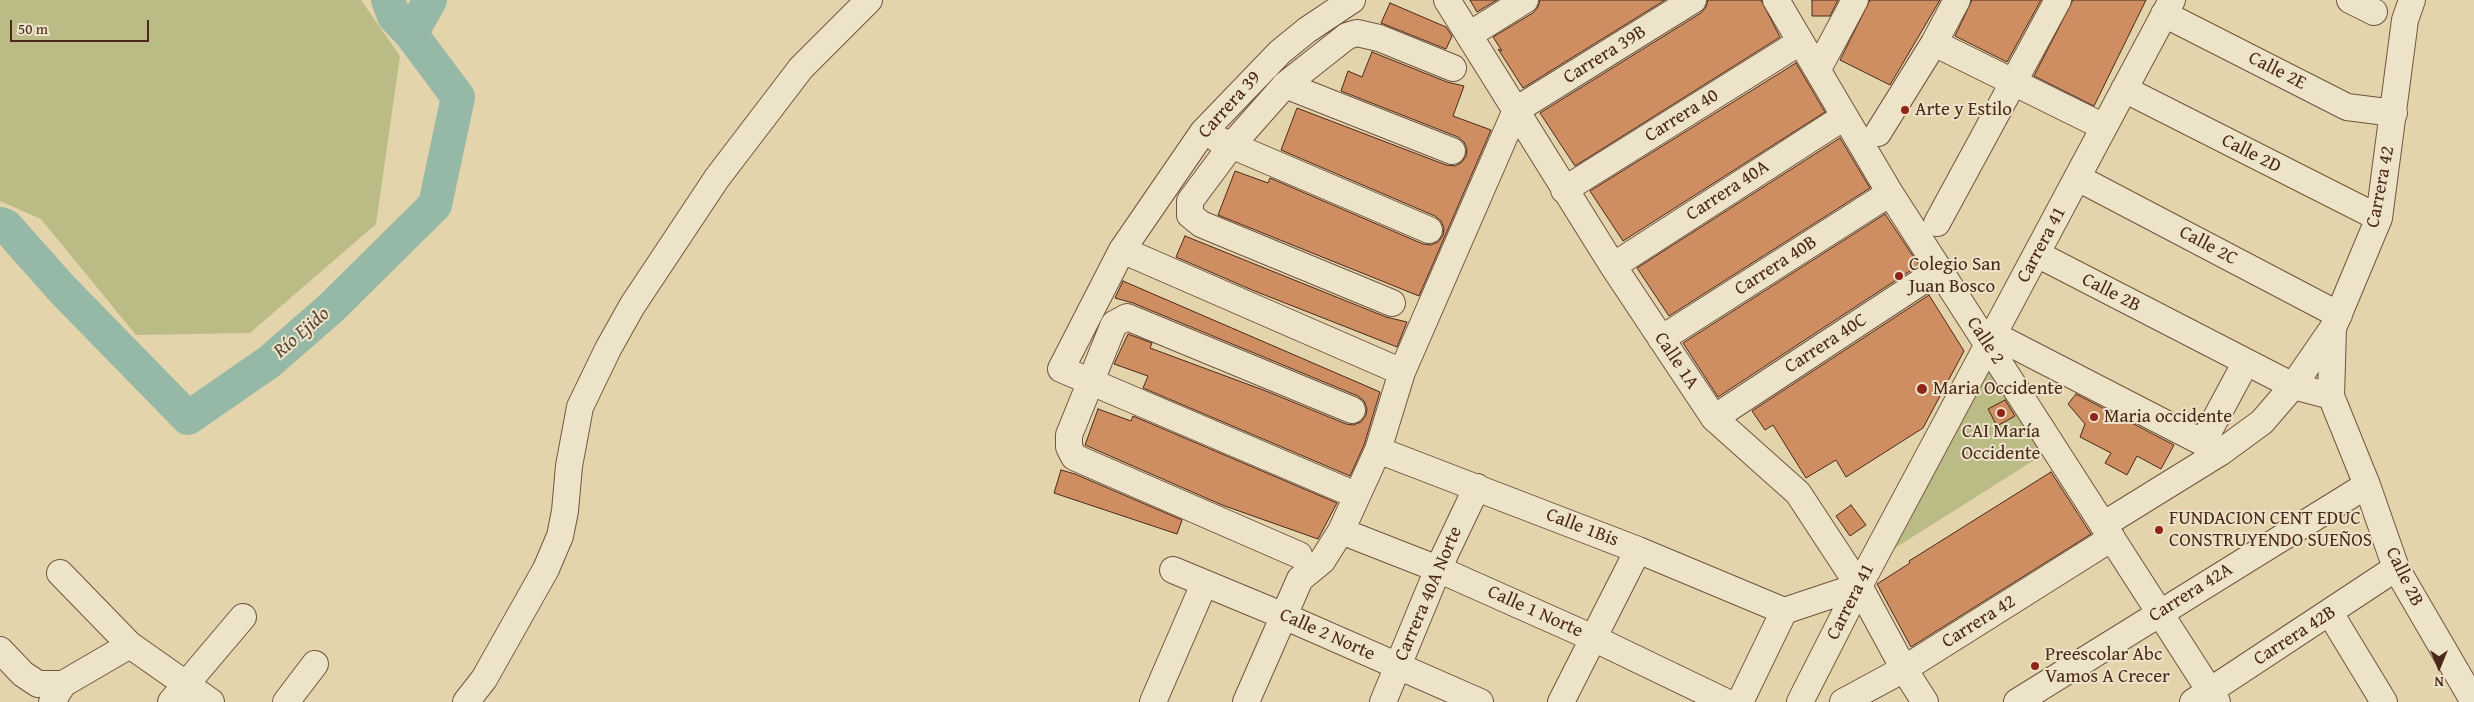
<!DOCTYPE html>
<html>
<head>
<meta charset="utf-8">
<style>
	body { margin:0 }
	#map { position:relative; width:2474px; height:702px; overflow:hidden; background:#e4d4ab; font-family:"Gentium Book Plus",serif }
	canvas { display:block }
	.north { position:absolute; left:2414px; top:642px; width:50px; height:50px; -webkit-text-stroke:4px #ede3c8; paint-order:stroke; rotate:180deg; font-size:14px; font-weight:700; line-height:20px; text-align:center; color:#4b281a }
	.north::after { content:''; display:block; margin:auto; width:18px; height:22px; background:#4b281a; clip-path:polygon(50% 0,100% 100%,50% 72%,0 100%) }
	.scale { position:absolute; left:10px; top:20px; width:139px; height:22px; box-sizing:border-box; border:2px solid #4b281a; border-top:0; padding-left:6px; font-size:15px; line-height:18px; white-space:nowrap; color:#4b281a; -webkit-text-stroke:4px #ede3c8; paint-order:stroke }
</style>
</head>
<body>
<div id="map">
<canvas width="2474" height="702"></canvas>
<div class="north">N</div>
<div class="scale">50 m</div>
</div>
<script>
const ctx = document.querySelector('canvas').getContext('2d');
ctx.lineJoin = 'round';
function paint(path, color) { ctx.fillStyle = color; ctx.fill(path, 'evenodd'); }
const poly = rows => new Path2D(rows.map(r => 'M' + r).join(''));
function strokePath(path, color, width, dash) { ctx.strokeStyle = color; ctx.lineWidth = width; ctx.lineCap = dash ? 'butt' : 'round'; ctx.setLineDash(dash || []); ctx.stroke(path); }
function write(font, color, halo, rows, align = 'center') {
  ctx.font = font + ' "Gentium Book Plus",serif'; ctx.lineWidth = 4; ctx.setLineDash([]); ctx.textBaseline = 'middle'; ctx.strokeStyle = halo; ctx.fillStyle = color; for (const [text, x, y, turn = 0] of rows) {
    ctx.save(); ctx.translate(x, y); ctx.rotate((+turn || 0) * Math.PI / 180); ctx.textAlign = isNaN(turn) ? turn : align; if (halo) ctx.strokeText(text, 0, 0); ctx.fillText(text, 0, 0); ctx.restore();
  }
}
paint(poly([
	[0,0,361,0,400,56,376,224,250,333,136,335,41,219,0,201],
	[1989,364,2044,454,1895,548]
]), '#babb85');
strokePath(poly([
	[411,34,430,0],
	[0,224,6,226,62,289,188,418,269,362,331,308,435,205,458,97,411,34,394,16,388,0]
]), '#96b8a6', 34);
const building = poly([
	[1470,0,1497,0,1477,12,1470,0],
	[1540,0,1665,0,1523,88,1498,49,1502,51,1493,37,1533,13,1538,7,1540,0],
	[1708,0,1761,0,1780,37,1575,166,1540,113,1701,13,1706,7,1708,0],
	[1812,0,1838,0,1830,16,1812,16,1812,0],
	[1870,0,1940,0,1890,85,1840,60,1870,0],
	[1972,0,2041,0,2007,62,1955,36,1972,0],
	[2073,0,2146,0,2094,106,2034,76,2073,0],
	[1390,3,1446,27,1452,36,1446,49,1381,23,1390,3],
	[1372,52,1447,82,1464,86,1453,116,1491,130,1419,296,1218,215,1235,171,1268,183,1270,178,1423,244,1431,245,1438,242,1443,235,1444,228,1441,221,1435,216,1281,150,1297,108,1446,165,1455,166,1462,162,1466,156,1467,149,1464,142,1458,137,1341,91,1348,71,1362,77,1372,52],
	[1796,63,1825,112,1623,241,1590,191,1796,63],
	[1840,138,1870,188,1669,316,1637,268,1840,138],
	[1885,214,1919,265,1718,397,1683,343,1885,214],
	[1185,236,1386,317,1407,322,1397,347,1252,290,1176,257,1185,236],
	[1123,281,1380,392,1364,445,1350,476,1143,388,1148,376,1114,364,1128,334,1152,343,1150,348,1266,391,1346,424,1353,425,1361,422,1366,415,1367,409,1364,401,1358,396,1133,303,1115,298,1123,281],
	[1929,295,1964,351,1923,428,1846,477,1836,460,1806,478,1773,425,1765,430,1752,411,1929,295],
	[2076,394,2174,445,2161,469,2137,456,2127,475,2105,463,2111,453,2080,437,2085,424,2068,404,2076,394],
	[2005,400,2015,416,1997,426,1988,409,2005,400],
	[1098,409,1131,421,1133,416,1337,503,1318,539,1222,505,1085,445,1098,409],
	[1061,470,1075,474,1182,520,1177,534,1054,493,1061,470],
	[2051,472,2091,534,1911,647,1877,584,1910,563,1909,561,2051,472],
	[1851,505,1866,525,1850,536,1836,516,1851,505]
]);
paint(building, '#ce8e61');
strokePath(building, '#4b281a', 1);
const minor = poly([
	[1447,0,1613,266,1714,418,1798,493,1859,586,1904,669,1925,702],
	[1776,0,1890,193,2217,702],
	[2350,0,2374,12],
	[2164,14,2347,107,2394,113],
	[1469,35,1525,0],
	[1934,43,2104,127],
	[1818,69,1855,0],
	[1285,85,1452,151],
	[2124,89,2379,218],
	[1878,133,1934,43,1957,0],
	[1217,139,1429,230],
	[2078,178,2339,315],
	[1564,190,1800,42],
	[1937,223,2058,0],
	[1122,250,1402,372],
	[2037,254,2293,386,2331,396],
	[1613,266,1844,117],
	[1392,303,1201,224,1190,215,1190,201,1231,146,1285,85,1347,36,1357,33,1379,38,1453,68],
	[2333,328,2331,396,2367,485,2396,568,2474,702],
	[1994,335,2221,452],
	[1661,339,1890,193],
	[1714,418,1939,270],
	[2203,442,2246,362],
	[1378,450,1638,550,1784,611],
	[1344,490,1061,369,1122,250,1203,132,1280,52,1307,30,1352,0],
	[2103,525,2221,452,2262,422,2293,386,2333,328,2379,218,2405,20,2412,0],
	[1341,531,1438,569,1593,638,1726,702],
	[1299,555,1074,457,1069,447,1069,435,1114,324,1127,317,1352,410],
	[1173,570,1284,616,1480,702],
	[60,573,130,645,211,702],
	[1784,611,1859,586],
	[2330,613,2384,702],
	[0,650,23,674,38,684,63,684],
	[52,702,63,684,130,645],
	[171,702,243,617],
	[286,702,315,664],
	[466,702,484,679,546,569,560,536,565,511,569,466,580,407,608,349,632,306,717,178,801,68,869,0],
	[1153,702,1204,584],
	[1246,702,1300,579,1322,561,1341,531,1378,450,1402,372,1516,110,1693,0],
	[1383,702,1438,569,1477,487],
	[1561,702,1638,550],
	[1740,702,1784,611],
	[1800,702,1859,586,2172,0],
	[1843,702,1904,669,2112,538],
	[2017,702,2367,485],
	[2193,702,2396,568]
]);
strokePath(minor, '#71533e', 28);
strokePath(minor, '#ede3c8', 26);
for (const [x, y, r, color] of [
	[1905,110,5,"#8f2418"],
	[1899,276,5,"#8f2418"],
	[1922,389,6,"#8f2418"],
	[2001,413,5,"#8f2418"],
	[2094,417,5,"#8f2418"],
	[2159,530,5,"#8f2418"],
	[2035,666,5,"#8f2418"]
]) { const dot = new Path2D(); dot.arc(x, y, r, 0, 2 * Math.PI); ctx.fillStyle = color; ctx.fill(dot); strokePath(dot, '#ede3c8', 2); }
write('19px', '#4b281a', '#ede3c8', [
	["Carrera 39B",1605,55,-32],
	["Calle 2E",2277,71,27],
	["Carrera 39",1230,105,-48],
	["Carrera 40",1682,116,-32],
	["Calle 2D",2251,154,27],
	["Carrera 42",2381,187,-79],
	["Carrera 40A",1728,191,-33],
	["Carrera 41",2042,245,-62],
	["Calle 2C",2208,246,28],
	["Carrera 40B",1776,266,-33],
	["Calle 2B",2111,293,27],
	["Calle 2",1985,341,57],
	["Carrera 40C",1826,344,-33],
	["Calle 1A",1676,361,56],
	["Calle 1Bis",1582,528,21],
	["Calle 2B",2404,577,64],
	["Carrera 42A",2191,593,-32],
	["Carrera 40A Norte",1429,594,-67],
	["Carrera 41",1851,602,-63],
	["Calle 1 Norte",1535,612,24],
	["Carrera 42",1979,622,-32],
	["Calle 2 Norte",1327,635,24],
	["Carrera 42B",2295,636,-33]
]);
write('19px', '#4b281a', '#ede3c8', [
	["Arte y Estilo",1915,110],
	["Colegio San",1909,265],
	["Juan Bosco",1909,287],
	["Maria Occidente",1933,389],
	["Maria occidente",2104,417],
	["CAI María",2001,432,"center"],
	["Occidente",2001,454,"center"],
	["FUNDACION CENT EDUC",2169,519],
	["CONSTRUYENDO SUEÑOS",2169,541],
	["Preescolar Abc",2045,655],
	["Vamos A Crecer",2045,677]
], 'left');
write('italic 20px', '#5a4536', '#ede3c8', [
	["Río Ejido",302,333,-41]
]);
</script>
</body>
</html>
